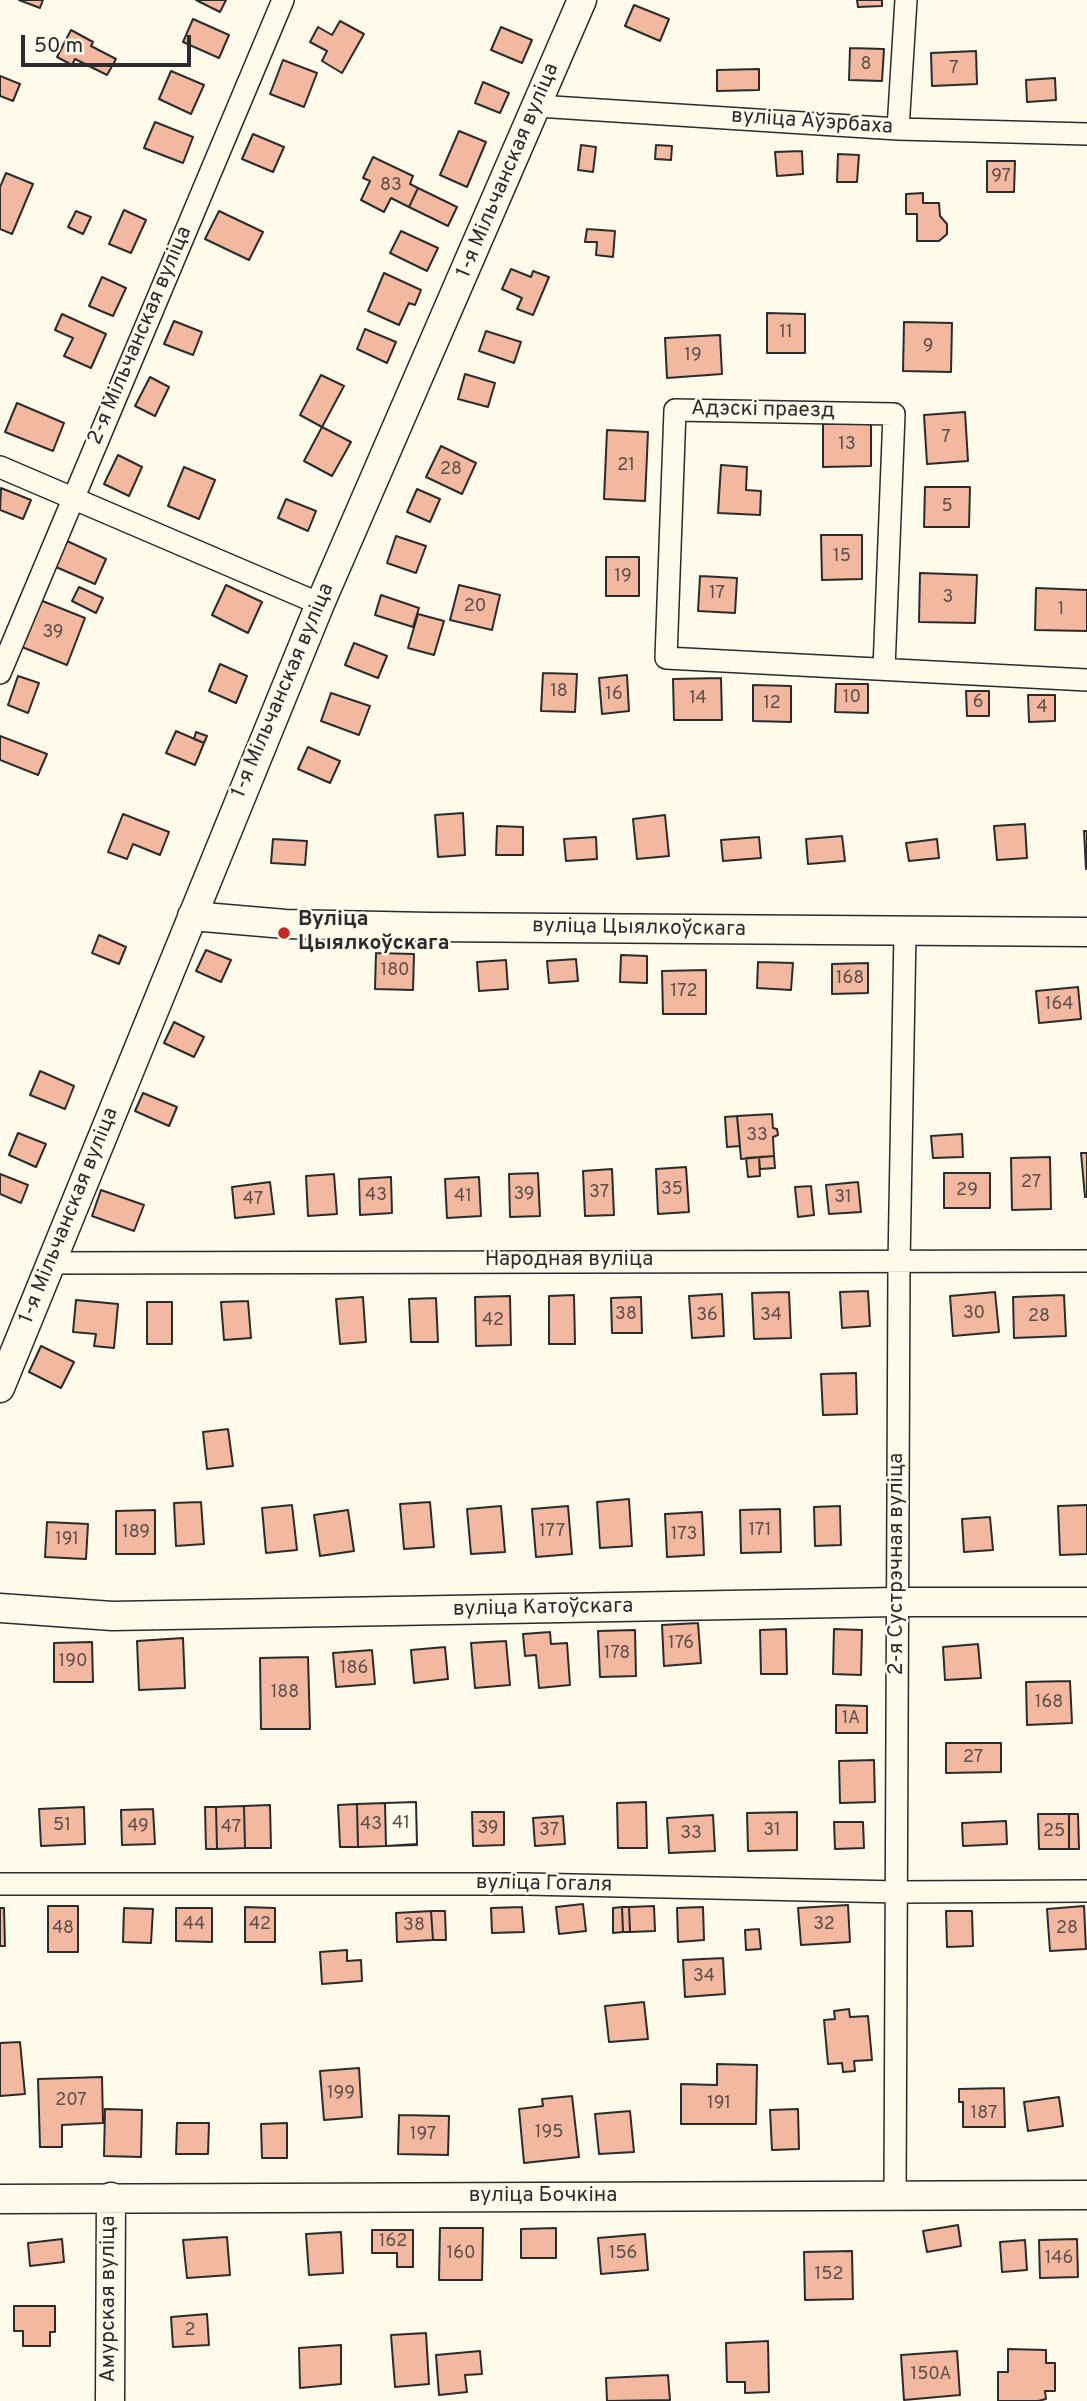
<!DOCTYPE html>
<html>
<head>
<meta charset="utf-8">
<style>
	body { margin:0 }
	#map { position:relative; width:1087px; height:2401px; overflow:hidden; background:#fdfbea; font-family:Overpass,sans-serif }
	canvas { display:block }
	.scale { position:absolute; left:21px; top:35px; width:170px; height:32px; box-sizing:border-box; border:4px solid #2b2b2b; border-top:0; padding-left:9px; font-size:21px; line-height:24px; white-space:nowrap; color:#2b2b2b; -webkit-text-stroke:5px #fdfbea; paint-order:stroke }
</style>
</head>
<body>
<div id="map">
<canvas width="1087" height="2401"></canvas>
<div class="scale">50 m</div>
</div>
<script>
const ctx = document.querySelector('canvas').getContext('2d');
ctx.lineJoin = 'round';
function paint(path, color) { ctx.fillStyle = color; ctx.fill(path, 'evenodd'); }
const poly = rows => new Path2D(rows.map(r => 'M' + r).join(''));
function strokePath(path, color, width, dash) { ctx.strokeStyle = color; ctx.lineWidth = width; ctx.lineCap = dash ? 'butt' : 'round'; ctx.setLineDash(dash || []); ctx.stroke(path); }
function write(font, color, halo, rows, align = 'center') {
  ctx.font = font + ' Overpass,sans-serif'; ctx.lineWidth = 5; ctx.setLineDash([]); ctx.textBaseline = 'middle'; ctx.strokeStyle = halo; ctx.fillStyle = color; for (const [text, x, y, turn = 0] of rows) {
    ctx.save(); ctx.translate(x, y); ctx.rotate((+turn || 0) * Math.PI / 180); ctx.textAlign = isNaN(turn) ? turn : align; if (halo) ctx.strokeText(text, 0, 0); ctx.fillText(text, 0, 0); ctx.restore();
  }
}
const building = poly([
	[19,0,43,0,40,8,19,0],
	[196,0,226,0,220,12,196,0],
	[857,0,882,0,882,6,858,7,857,0],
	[634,5,669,19,660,41,625,26,634,5],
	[193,19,229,35,219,58,183,42,193,19],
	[340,21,364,34,342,73,322,61,327,51,310,42,318,27,332,35,340,21],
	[501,27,532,40,522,63,491,50,501,27],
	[71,30,93,42,91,46,116,59,107,75,75,59,72,65,57,57,71,30],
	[850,48,884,49,882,81,849,80,850,48],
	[976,51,977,84,932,86,931,53,976,51],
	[283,60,317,73,304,107,270,94,283,60],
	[759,69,759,90,717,91,717,70,759,69],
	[171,71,204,85,191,114,159,99,171,71],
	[0,76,20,84,13,101,0,96,0,76],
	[1055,78,1056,100,1027,102,1026,80,1055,78],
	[483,82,509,93,500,113,475,103,483,82],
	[155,122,193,137,183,163,144,148,155,122],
	[459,131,486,142,467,187,440,175,459,131],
	[253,134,284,147,273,172,242,159,253,134],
	[581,145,596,147,593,172,578,170,581,145],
	[656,145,672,146,671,160,655,159,656,145],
	[802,151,803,174,777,176,775,152,802,151],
	[838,154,859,155,857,182,837,182,838,154],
	[373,157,413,176,410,184,418,188,409,207,391,198,384,212,361,200,370,181,363,178,373,157],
	[987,161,1015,161,1014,192,987,192,987,161],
	[6,173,33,184,12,234,0,229,0,187,6,173],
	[418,188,457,207,448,226,409,207,418,188],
	[923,193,923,203,939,203,940,216,947,224,947,234,939,241,917,241,917,214,906,214,906,194,923,193],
	[124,210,146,220,131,253,109,244,124,210],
	[76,211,91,217,83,234,68,227,76,211],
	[219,211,263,232,249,260,205,239,219,211],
	[587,229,615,231,613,257,596,255,597,242,585,242,587,229],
	[401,231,438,248,427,271,390,253,401,231],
	[511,269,531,277,533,271,549,277,533,315,517,309,522,298,502,289,511,269],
	[384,273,421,290,415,305,409,303,399,325,368,311,384,273],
	[102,277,126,288,113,316,89,306,102,277],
	[767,313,805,314,805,353,767,353,767,313],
	[62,314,106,334,91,368,64,356,73,338,55,330,62,314],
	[174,321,202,332,193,355,164,344,174,321],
	[904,322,952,323,951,372,903,371,904,322],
	[365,329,396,342,387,363,357,349,365,329],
	[486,331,521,342,514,363,479,351,486,331],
	[720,335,722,374,667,378,665,338,720,335],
	[465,374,495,383,488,407,458,399,465,374],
	[321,375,344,386,322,427,300,415,321,375],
	[150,377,169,387,155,416,135,406,150,377],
	[17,403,64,423,53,451,5,432,17,403],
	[965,412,968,461,927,464,924,415,965,412],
	[871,423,871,466,823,467,823,424,871,423],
	[322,427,351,442,332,476,304,461,322,427],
	[607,430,648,432,645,501,604,499,607,430],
	[441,446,476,463,462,494,426,477,441,446],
	[118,455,142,467,129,496,104,484,118,455],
	[721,465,747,467,746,490,761,491,760,515,718,513,721,465],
	[184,467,215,480,199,519,168,506,184,467],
	[925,487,970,487,969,527,924,527,925,487],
	[1,488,31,500,23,519,0,510,1,488],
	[417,489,440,499,430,522,407,512,417,489],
	[286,499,316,511,308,531,278,518,286,499],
	[821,535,862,535,862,579,822,580,821,535],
	[396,536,426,546,416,573,387,563,396,536],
	[67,541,106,559,95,584,56,567,67,541],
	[606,557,639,557,639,596,606,596,606,557],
	[920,573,977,575,975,623,919,622,920,573],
	[700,576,737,578,735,613,698,611,700,576],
	[226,585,262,602,248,633,212,615,226,585],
	[459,585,500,595,492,630,450,620,459,585],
	[79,587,103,598,96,613,72,601,79,587],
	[1036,588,1087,590,1087,631,1035,630,1036,588],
	[381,595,419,608,413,627,375,615,381,595],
	[40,600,85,618,67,665,22,647,40,600],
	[418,614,444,621,434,655,408,648,418,614],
	[354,643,387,656,378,678,345,665,354,643],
	[220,664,247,676,236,703,209,691,220,664],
	[543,673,577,674,575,712,541,711,543,673],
	[627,675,629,711,602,714,599,678,627,675],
	[18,676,39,683,28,713,8,705,18,676],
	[721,678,722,720,674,720,673,679,721,678],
	[836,684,868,684,868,713,835,712,836,684],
	[753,685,791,686,791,722,753,721,753,685],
	[966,691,989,691,989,716,967,716,966,691],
	[331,693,370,706,359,735,321,721,331,693],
	[1028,695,1055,695,1055,721,1029,722,1028,695],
	[176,731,204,743,195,765,166,753,176,731],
	[196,732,207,736,204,743,194,739,196,732],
	[0,736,47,754,38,775,0,760,0,736],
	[308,747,340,761,330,783,298,769,308,747],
	[463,813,465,855,438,857,435,815,463,813],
	[123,814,169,832,160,855,133,844,127,859,108,852,123,814],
	[665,815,669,856,637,859,633,819,665,815],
	[1025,824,1027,858,997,860,994,826,1025,824],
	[497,826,523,827,523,855,496,855,497,826],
	[1084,831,1087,831,1087,869,1086,869,1084,831],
	[842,836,845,861,808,864,806,839,842,836],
	[596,837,597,859,566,861,564,839,596,837],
	[759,837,761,858,723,861,721,840,759,837],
	[273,839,307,841,305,865,271,863,273,839],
	[937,839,939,858,909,861,906,843,937,839],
	[99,935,126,947,119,964,92,953,99,935],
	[206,950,231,960,221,982,196,971,206,950],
	[376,953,414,954,413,990,375,989,376,953],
	[621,955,647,956,647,983,620,982,621,955],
	[576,959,578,981,549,983,547,961,576,959],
	[506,960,508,989,479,991,477,962,506,960],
	[758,962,793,963,791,990,757,988,758,962],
	[868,963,868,993,832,994,832,964,868,963],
	[706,970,706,1014,663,1014,662,971,706,970],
	[1078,987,1081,1019,1039,1023,1036,991,1078,987],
	[174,1022,204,1037,194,1057,164,1043,174,1022],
	[40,1071,74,1086,65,1109,30,1095,40,1071],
	[143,1093,177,1107,169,1126,135,1111,143,1093],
	[772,1114,773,1128,777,1129,778,1135,773,1137,774,1156,741,1159,737,1116,772,1114],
	[737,1116,740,1146,727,1147,725,1117,737,1116],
	[18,1133,46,1144,36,1167,9,1155,18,1133],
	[962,1134,963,1157,933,1158,931,1136,962,1134],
	[1081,1153,1087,1153,1087,1197,1085,1197,1081,1153],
	[774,1156,775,1168,760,1169,759,1157,774,1156],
	[759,1157,760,1176,748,1177,746,1158,759,1157],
	[1050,1157,1051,1209,1012,1210,1011,1158,1050,1157],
	[686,1167,689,1212,658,1214,656,1169,686,1167],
	[612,1169,614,1215,585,1216,583,1171,612,1169],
	[538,1173,540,1216,510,1217,509,1174,538,1173],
	[944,1173,990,1173,990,1208,944,1208,944,1173],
	[0,1174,28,1185,21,1203,0,1194,0,1174],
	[334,1174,337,1214,308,1216,306,1176,334,1174],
	[391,1177,392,1213,360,1215,359,1179,391,1177],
	[479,1177,481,1216,447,1218,445,1179,479,1177],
	[270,1182,274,1214,235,1218,232,1187,270,1182],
	[858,1182,861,1212,829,1214,826,1185,858,1182],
	[811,1186,814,1215,798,1217,795,1187,811,1186],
	[101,1190,144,1205,134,1231,92,1216,101,1190],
	[868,1291,870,1326,842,1328,840,1292,868,1291],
	[789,1292,791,1338,754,1339,752,1293,789,1292],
	[995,1292,999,1332,953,1336,950,1296,995,1292],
	[722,1294,724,1336,692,1338,689,1296,722,1294],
	[574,1295,575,1344,549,1344,549,1296,574,1295],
	[1064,1295,1066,1336,1014,1338,1013,1297,1064,1295],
	[510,1296,511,1345,476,1346,475,1297,510,1296],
	[363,1297,366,1342,340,1344,336,1299,363,1297],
	[641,1297,642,1333,612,1333,611,1298,641,1297],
	[436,1298,438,1342,411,1342,409,1299,436,1298],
	[76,1300,118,1304,114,1348,94,1346,96,1334,73,1332,76,1300],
	[248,1301,251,1338,224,1340,221,1302,248,1301],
	[147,1302,172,1302,172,1344,147,1344,147,1302],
	[41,1346,74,1362,61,1388,29,1372,41,1346],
	[856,1373,857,1414,823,1415,821,1374,856,1373],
	[228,1429,233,1466,207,1469,203,1432,228,1429],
	[629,1499,632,1546,600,1548,597,1502,629,1499],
	[201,1502,204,1544,176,1546,174,1503,201,1502],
	[430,1502,434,1547,404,1549,400,1504,430,1502],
	[292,1505,297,1550,266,1553,262,1508,292,1505],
	[1087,1505,1087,1554,1060,1555,1058,1506,1087,1505],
	[501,1506,505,1552,471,1554,467,1509,501,1506],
	[568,1506,572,1554,536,1557,532,1509,568,1506],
	[840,1506,841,1545,815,1546,814,1507,840,1506],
	[780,1509,781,1552,741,1553,740,1510,780,1509],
	[155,1510,155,1554,116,1554,116,1511,155,1510],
	[348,1510,354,1551,320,1556,314,1515,348,1510],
	[702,1512,704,1555,667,1557,665,1514,702,1512],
	[990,1517,993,1550,964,1552,962,1519,990,1517],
	[47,1522,88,1524,86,1559,45,1557,47,1522],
	[698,1623,701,1663,664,1666,662,1625,698,1623],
	[786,1629,787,1674,761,1674,760,1630,786,1629],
	[834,1629,862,1630,861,1675,833,1674,834,1629],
	[635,1630,636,1676,600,1677,598,1631,635,1630],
	[550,1632,551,1644,567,1643,570,1685,539,1688,536,1655,525,1656,523,1634,550,1632],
	[183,1638,185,1688,139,1690,137,1641,183,1638],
	[506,1641,510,1685,475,1688,471,1643,506,1641],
	[92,1642,93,1682,54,1682,54,1643,92,1642],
	[978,1644,981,1678,945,1680,943,1647,978,1644],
	[445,1647,448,1679,414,1683,411,1650,445,1647],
	[372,1650,375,1684,336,1687,333,1653,372,1650],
	[308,1657,310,1729,261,1729,260,1658,308,1657],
	[1070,1681,1072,1723,1027,1725,1026,1682,1070,1681],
	[836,1705,867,1706,867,1733,836,1733,836,1705],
	[946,1743,1001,1743,1001,1772,946,1773,946,1743],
	[874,1760,875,1802,840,1803,839,1761,874,1760],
	[416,1802,417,1844,386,1846,385,1803,416,1802],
	[416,1802,417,1845,386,1846,385,1803,416,1802],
	[646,1802,647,1848,618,1848,617,1803,646,1802],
	[385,1803,386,1846,358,1847,357,1804,385,1803],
	[357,1804,358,1847,340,1847,338,1805,357,1804],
	[270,1805,271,1848,245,1848,244,1806,270,1805],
	[244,1806,245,1848,217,1849,216,1807,244,1806],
	[84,1807,85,1844,41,1846,39,1809,84,1807],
	[205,1807,216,1807,217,1849,206,1849,205,1807],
	[153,1809,155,1844,122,1845,121,1810,153,1809],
	[472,1812,504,1812,504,1845,473,1846,472,1812],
	[797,1812,797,1850,748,1851,747,1813,797,1812],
	[1038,1814,1069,1814,1069,1849,1039,1849,1038,1814],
	[1069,1814,1078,1814,1079,1849,1069,1849,1069,1814],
	[713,1815,715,1851,669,1853,667,1818,713,1815],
	[563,1816,565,1844,535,1846,533,1818,563,1816],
	[1006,1821,1007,1844,963,1846,962,1823,1006,1821],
	[834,1822,863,1822,864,1848,835,1849,834,1822],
	[583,1904,586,1931,559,1934,556,1907,583,1904],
	[848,1905,850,1942,801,1945,798,1908,848,1905],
	[48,1906,78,1906,78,1952,48,1952,48,1906],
	[654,1906,655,1931,630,1932,629,1907,654,1906],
	[1084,1906,1086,1949,1050,1951,1047,1909,1084,1906],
	[245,1907,275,1908,275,1942,245,1942,245,1907],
	[522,1907,524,1932,492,1933,491,1908,522,1907],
	[622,1907,629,1907,630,1932,623,1932,622,1907],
	[622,1907,623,1932,613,1933,613,1908,622,1907],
	[703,1907,704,1940,678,1942,677,1908,703,1907],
	[0,1908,4,1908,5,1946,0,1946,0,1908],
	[124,1908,153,1909,151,1943,123,1942,124,1908],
	[176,1908,212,1908,212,1942,176,1941,176,1908],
	[431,1911,433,1940,397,1942,396,1913,431,1911],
	[431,1911,445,1911,446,1940,433,1940,431,1911],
	[946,1911,972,1911,973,1946,947,1947,946,1911],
	[759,1929,761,1949,746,1950,745,1930,759,1929],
	[347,1950,347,1961,361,1960,362,1981,322,1984,320,1952,347,1950],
	[723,1958,725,1994,685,1997,683,1960,723,1958],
	[644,2002,648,2039,609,2042,605,2006,644,2002],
	[849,2009,850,2017,868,2016,872,2060,854,2061,855,2071,843,2072,842,2063,828,2064,824,2020,835,2019,834,2011,849,2009],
	[20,2042,25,2094,0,2096,0,2043,20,2042],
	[717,2064,757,2065,756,2124,681,2124,681,2084,717,2085,717,2064],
	[359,2068,362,2117,324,2120,320,2071,359,2068],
	[102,2077,103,2123,62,2125,62,2147,40,2147,38,2079,102,2077],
	[1004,2088,1005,2127,963,2127,963,2102,959,2102,959,2089,1004,2088],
	[572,2096,579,2157,524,2163,519,2109,543,2106,542,2099,572,2096],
	[1059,2097,1063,2126,1028,2131,1024,2102,1059,2097],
	[105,2109,142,2110,141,2157,104,2156,105,2109],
	[798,2109,799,2149,772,2150,770,2110,798,2109],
	[630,2111,634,2152,599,2154,595,2114,630,2111],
	[399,2115,449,2116,448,2155,398,2154,399,2115],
	[177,2123,209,2123,208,2154,176,2154,177,2123],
	[287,2123,287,2158,262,2158,261,2124,287,2123],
	[958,2225,961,2246,927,2252,923,2231,958,2225],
	[440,2228,483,2228,482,2280,439,2280,440,2228],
	[556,2228,556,2258,521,2258,521,2229,556,2228],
	[372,2230,413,2230,413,2267,397,2267,397,2253,372,2253,372,2230],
	[341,2232,343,2273,309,2275,306,2234,341,2232],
	[645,2234,648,2270,601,2274,598,2238,645,2234],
	[227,2237,230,2275,187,2278,183,2240,227,2237],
	[62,2239,64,2262,30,2266,28,2243,62,2239],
	[1077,2239,1078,2277,1040,2278,1039,2240,1077,2239],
	[1025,2240,1027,2270,1002,2272,1000,2242,1025,2240],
	[852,2251,853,2299,805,2300,804,2252,852,2251],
	[14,2306,55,2306,55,2332,50,2332,50,2346,23,2346,23,2331,14,2331,14,2306],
	[207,2314,209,2345,173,2347,171,2317,207,2314],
	[426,2333,429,2384,395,2387,391,2335,426,2333],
	[768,2341,769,2392,745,2393,745,2382,727,2382,726,2343,768,2341],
	[341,2345,341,2384,300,2388,299,2348,341,2345],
	[1008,2349,1046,2350,1046,2363,1055,2363,1055,2391,1045,2391,1046,2399,1038,2401,998,2401,998,2372,1008,2372,1008,2349],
	[480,2351,482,2374,465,2375,467,2392,439,2395,436,2355,480,2351],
	[957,2351,960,2395,904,2400,901,2355,957,2351],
	[668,2375,670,2400,607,2401,606,2378,668,2375]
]);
paint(building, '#f2b8a0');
strokePath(building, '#2b2b2b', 2);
const street = poly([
	[537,106,898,129,1087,134],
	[898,129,906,0],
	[0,467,320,604],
	[884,669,894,414,675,410,666,658,1087,680],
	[0,673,283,0],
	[50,1263,1087,1261],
	[0,1884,526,1884,899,1892,1087,1891],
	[895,2196,899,1264,905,932]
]);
const secondary = poly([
	[192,916,285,924,429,927,1087,932],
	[0,1388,320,604,582,0],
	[0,1608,112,1616,897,1602,1087,1602],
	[0,2199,1087,2195],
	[110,2401,111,2197]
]);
strokePath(street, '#2b2b2b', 24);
strokePath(secondary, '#2b2b2b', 31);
strokePath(street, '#fdfbea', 21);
strokePath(secondary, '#fdfbea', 28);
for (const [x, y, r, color] of [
	[284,933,7,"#c62828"]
]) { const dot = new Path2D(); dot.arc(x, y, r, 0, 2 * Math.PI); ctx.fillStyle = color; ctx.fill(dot); strokePath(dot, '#fdfbea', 2.5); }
write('18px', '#5d4e48', null, [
	["8",866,65],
	["7",954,69],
	["97",1001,177],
	["83",391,186],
	["11",786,333],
	["9",928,347],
	["19",693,356],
	["7",946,438],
	["13",847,445],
	["21",626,466],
	["28",451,470],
	["5",947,507],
	["15",842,557],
	["19",623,577],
	["17",717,594],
	["3",948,598],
	["20",475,607],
	["1",1061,610],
	["39",53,633],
	["18",559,692],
	["16",614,695],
	["10",852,698],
	["14",698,699],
	["6",978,703],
	["12",772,704],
	["4",1042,708],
	["180",395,971],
	["168",850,979],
	["172",684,992],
	["164",1059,1005],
	["33",757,1136],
	["27",1031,1183],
	["35",672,1190],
	["29",967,1191],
	["37",599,1193],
	["39",524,1195],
	["43",376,1196],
	["41",463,1197],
	["31",843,1198],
	["47",253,1200],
	["30",974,1314],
	["38",626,1315],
	["36",707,1316],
	["34",771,1316],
	["28",1039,1317],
	["42",493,1321],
	["171",760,1531],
	["177",552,1532],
	["189",136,1533],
	["173",684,1535],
	["191",67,1540],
	["176",681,1644],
	["178",617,1654],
	["190",73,1662],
	["186",354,1669],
	["188",285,1693],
	["168",1049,1703],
	["1А",851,1719],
	["27",973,1758],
	["41",401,1824],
	["43",371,1825],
	["51",62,1826],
	["49",138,1827],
	["47",231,1828],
	["39",488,1829],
	["37",549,1831],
	["31",772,1831],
	["25",1054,1832],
	["33",691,1834],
	["44",194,1925],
	["42",260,1925],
	["32",824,1925],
	["38",414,1926],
	["48",63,1929],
	["28",1067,1929],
	["34",704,1977],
	["199",341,2094],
	["207",71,2101],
	["191",719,2104],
	["187",984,2114],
	["195",549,2133],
	["197",423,2135],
	["162",393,2242],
	["160",461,2254],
	["156",623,2254],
	["146",1059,2259],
	["152",829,2275],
	["2",190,2331],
	["150А",931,2375]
]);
write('21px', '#2b2b2b', '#fdfbea', [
	["вуліца Аўэрбаха",812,123,4],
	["1-я Мільчанская вуліца",509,171,-67],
	["2-я Мільчанская вуліца",141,336,-67],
	["Адэскі праезд",763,411,1],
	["1-я Мільчанская вуліца",284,691,-67],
	["вуліца Цыялкоўскага",639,929,1],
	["1-я Мільчанская вуліца",70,1216,-68],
	["Народная вуліца",569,1261],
	["2-я Сустрэчная вуліца",898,1564,-90],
	["вуліца Катоўскага",543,1609,-1],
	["вуліца Гогаля",544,1885,1],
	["вуліца Бочкіна",543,2197],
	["Амурская вуліца",110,2299,-90]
]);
write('bold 21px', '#2b2b2b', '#fdfbea', [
	["Вуліца",298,921],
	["Цыялкоўскага",298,945]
], 'left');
</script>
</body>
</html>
